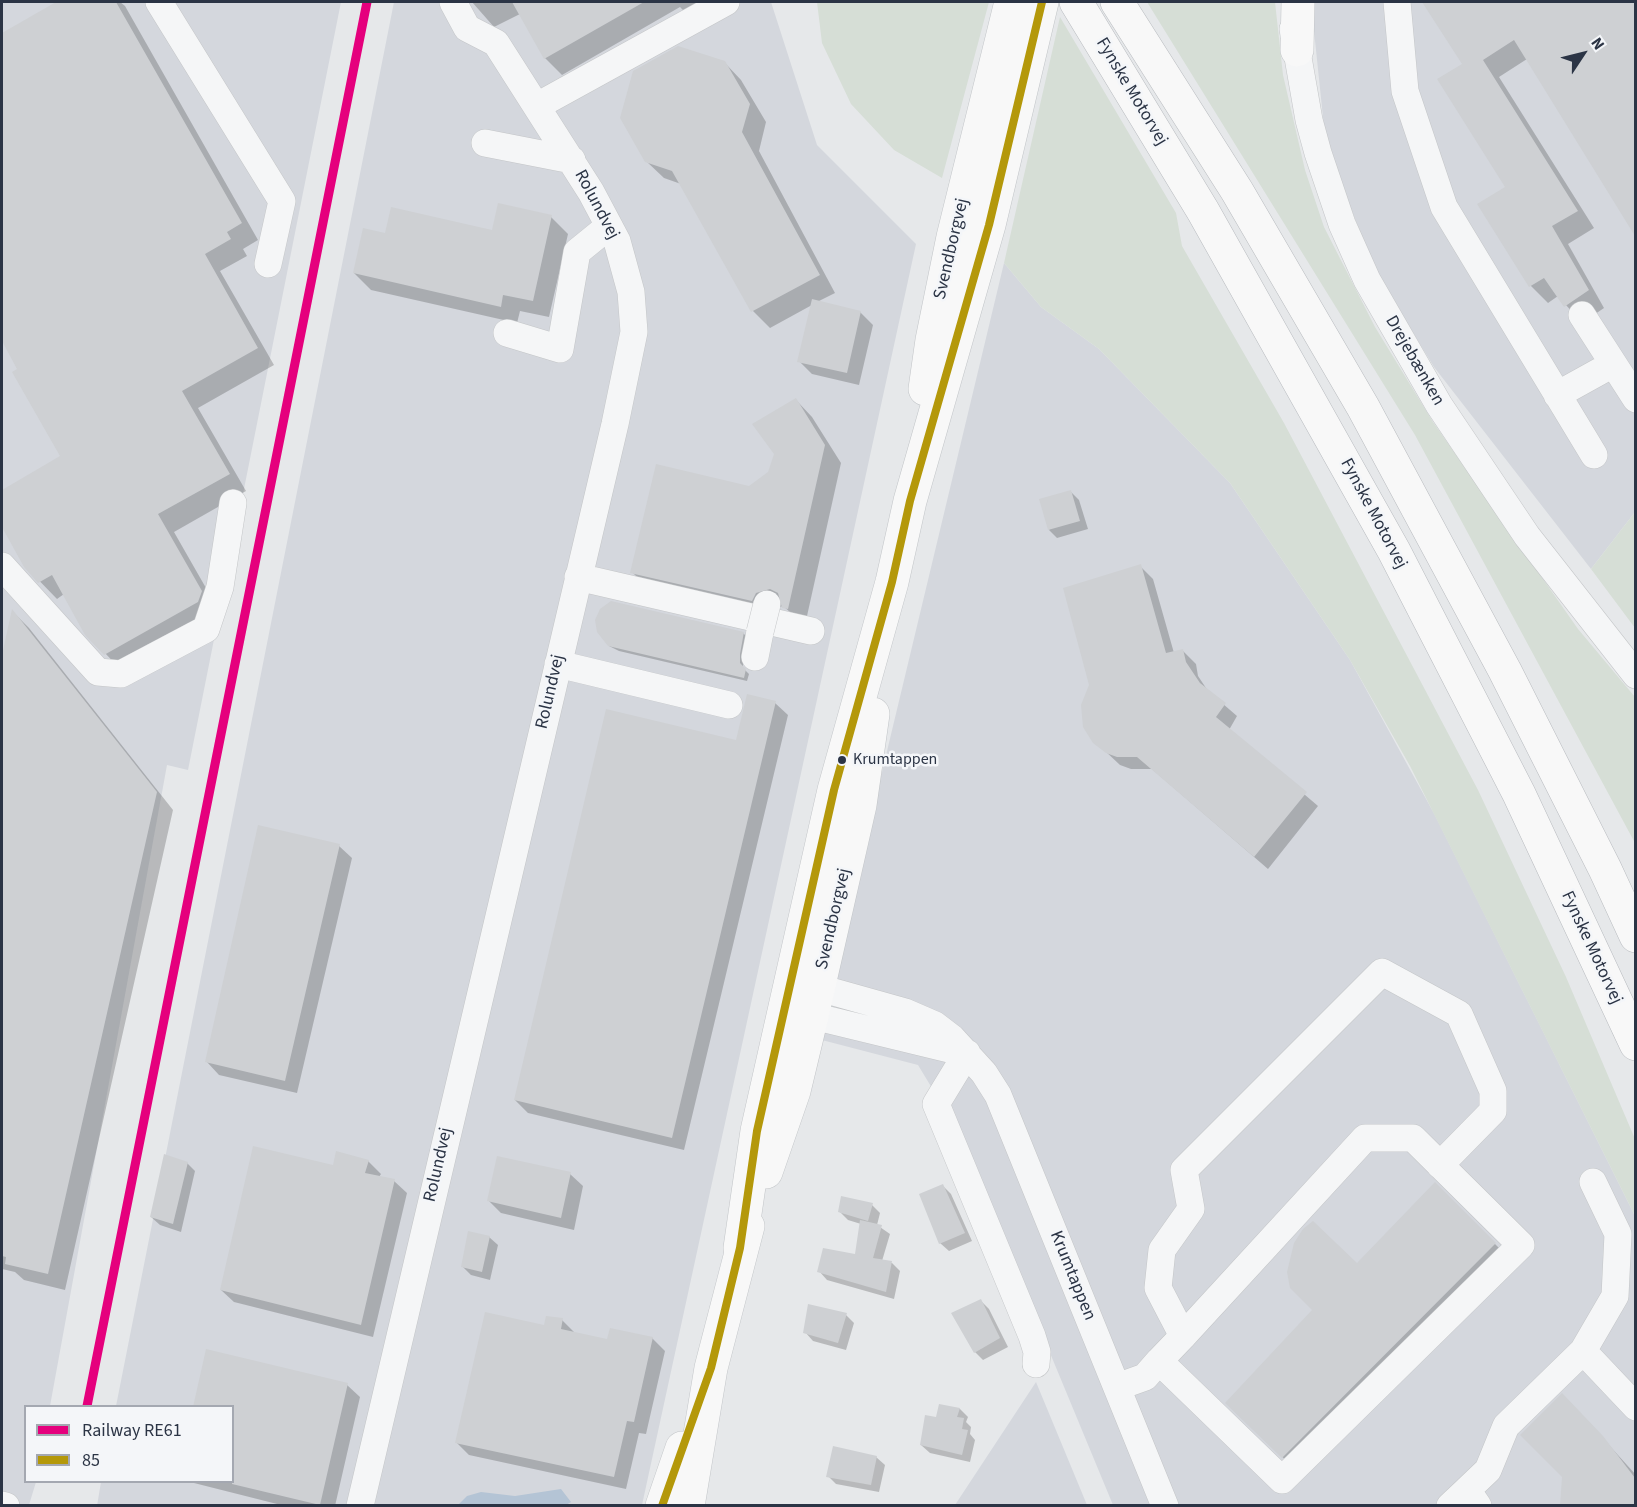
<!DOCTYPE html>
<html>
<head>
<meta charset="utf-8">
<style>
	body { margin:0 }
	#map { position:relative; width:1637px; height:1507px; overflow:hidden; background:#e6e8ea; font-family:"Source Sans 3",sans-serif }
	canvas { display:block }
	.frame { position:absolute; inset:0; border:3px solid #2b3445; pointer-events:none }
	.legend { position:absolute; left:24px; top:1405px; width:210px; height:78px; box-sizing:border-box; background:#f4f6f9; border:2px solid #a4a8b1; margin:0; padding:8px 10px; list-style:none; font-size:18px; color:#2b3445 }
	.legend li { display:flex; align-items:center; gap:12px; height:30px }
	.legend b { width:30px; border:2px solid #a4a8b1 }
	.north { position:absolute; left:1553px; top:24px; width:60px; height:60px; -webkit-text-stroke:4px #f4f6f9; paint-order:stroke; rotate:55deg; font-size:16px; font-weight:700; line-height:24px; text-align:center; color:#2b3445 }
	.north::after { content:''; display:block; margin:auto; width:21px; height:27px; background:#2b3445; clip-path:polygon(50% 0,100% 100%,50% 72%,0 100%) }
</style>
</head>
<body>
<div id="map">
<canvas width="1637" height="1507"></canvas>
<div class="frame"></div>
<ul class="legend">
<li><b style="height:8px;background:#e5007d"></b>Railway RE61</li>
<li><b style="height:8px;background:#b4980a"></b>85</li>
</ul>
<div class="north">N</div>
</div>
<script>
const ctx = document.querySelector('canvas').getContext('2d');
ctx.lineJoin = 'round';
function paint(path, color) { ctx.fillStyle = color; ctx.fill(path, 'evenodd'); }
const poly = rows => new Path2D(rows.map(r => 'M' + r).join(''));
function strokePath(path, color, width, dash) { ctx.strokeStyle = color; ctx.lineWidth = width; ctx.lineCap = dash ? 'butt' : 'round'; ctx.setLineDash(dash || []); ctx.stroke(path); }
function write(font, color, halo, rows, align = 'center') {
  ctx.font = font + ' "Source Sans 3",sans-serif'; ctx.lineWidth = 5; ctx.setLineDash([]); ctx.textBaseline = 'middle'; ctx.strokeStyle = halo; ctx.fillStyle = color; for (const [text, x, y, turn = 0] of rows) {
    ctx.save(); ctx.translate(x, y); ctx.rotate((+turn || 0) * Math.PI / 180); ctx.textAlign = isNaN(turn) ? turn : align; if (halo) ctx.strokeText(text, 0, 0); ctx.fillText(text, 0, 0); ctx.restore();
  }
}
paint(poly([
	[2,2,341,2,188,770,167,765,50,1406,26,1406,26,1482,36,1482,29,1505,2,1506],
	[394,2,771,2,817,145,916,244,642,1505,97,1506,101,1482,232,1482,232,1406,116,1406],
	[1311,2,1635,2,1635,512,1591,569,1434,367,1376,272,1326,146],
	[1004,263,1041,307,1099,349,1230,483,1350,660,1436,817,1635,1216,1635,1505,1113,1505,958,1131,918,1065,818,1039],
	[1036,1382,1087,1505,955,1505]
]), '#d4d7dd');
paint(poly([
	[817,2,989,2,942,178,894,150,851,104,822,43],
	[1147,2,1275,2,1283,75,1305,170,1324,227,1375,327,1433,422,1578,629,1635,697,1635,843,1415,435],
	[1060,17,1176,213,1182,246,1284,423,1478,790,1566,977,1635,1139,1635,1216,1410,766,1350,660,1230,483,1099,349,1041,307,1004,263],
	[1635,512,1635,628,1591,569]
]), '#d6ded6');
paint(poly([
	[561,1489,571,1502,566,1505,458,1505,467,1496,481,1492,515,1496]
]), '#b4c4d5');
paint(poly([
	[59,2,120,2,125,6,258,240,243,249,247,256,220,271,274,365,198,408,246,491,174,532,218,609,122,671,87,634,64,594,57,599,25,566,2,524,2,491,62,457,2,338,2,34],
	[472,2,711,2,691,18,680,7,562,75,545,58,520,14,494,27],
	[1424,2,1636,2,1636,233,1527,59,1499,77,1594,228,1568,244,1604,308,1582,323,1558,296,1548,303,1531,286,1507,188,1464,64],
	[724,62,741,80,766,122,759,151,835,293,817,302,860,312,873,325,859,385,812,374,799,361,812,305,770,328,753,311,681,184,664,178,646,161],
	[551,217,568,234,549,317,520,311,517,323,371,290,354,273,386,235,493,232],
	[796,400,812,417,841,463,805,625,783,606,773,609,649,589,632,572,770,473],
	[1071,492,1079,500,1088,529,1057,538,1049,530],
	[1140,566,1153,579,1174,653,1183,651,1196,664,1198,676,1208,691,1237,716,1229,730,1318,806,1268,869,1152,769,1131,769,1120,765,1103,749],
	[13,612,29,628,173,810,65,1290,24,1280,15,1272,2,1269,2,662],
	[743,633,747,637,743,659,743,668,749,674,747,681,619,651,609,646],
	[775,703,788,715,684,1150,528,1113,515,1100,737,742],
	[339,846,352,858,297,1093,219,1075,207,1062],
	[368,1161,381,1174,379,1177,394,1181,407,1193,373,1337,234,1302,221,1290,334,1167],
	[187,1163,195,1171,181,1232,160,1225,151,1217],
	[570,1174,583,1186,574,1230,501,1213,488,1200],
	[1435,1184,1512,1261,1300,1474,1244,1420],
	[943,1186,951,1194,972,1241,949,1251,940,1243],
	[872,1205,880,1213,877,1225,890,1234,882,1261,892,1263,900,1271,894,1299,827,1280,819,1271,857,1256,861,1224,848,1220,840,1212],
	[489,1237,498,1245,490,1280,471,1275,462,1266],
	[981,1301,989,1309,1008,1347,983,1360,975,1352],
	[846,1315,854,1323,846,1350,813,1341,805,1332],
	[562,1320,575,1333,609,1341,652,1338,665,1351,646,1434,639,1433,626,1489,469,1455,456,1442,545,1327],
	[347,1385,360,1397,335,1506,285,1506,190,1482,232,1482],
	[940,1406,960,1409,968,1417,966,1422,971,1427,970,1434,975,1440,970,1462,930,1453,921,1445,937,1419],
	[1579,1412,1636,1475,1636,1506,1562,1506,1563,1477],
	[876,1457,885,1465,879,1492,836,1484,828,1476]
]), '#0003');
paint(poly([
	[56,2,116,2,242,223,227,232,231,239,205,254,258,348,182,391,230,474,158,514,202,591,198,602,104,655,85,635,52,575,38,583,24,567,2,527,2,490,60,456,12,372,17,369,2,341,2,33],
	[512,2,644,2,544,59],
	[1422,2,1635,2,1635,236,1514,40,1483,60,1578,211,1552,226,1589,290,1564,307,1544,278,1529,287,1477,204,1505,187,1437,79,1462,64],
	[678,46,725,61,750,104,742,132,820,275,751,312,672,171,645,162,620,118,633,71],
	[498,203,552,215,533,301,503,295,501,307,353,273,363,228,385,233,391,207,492,230],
	[812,299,861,311,847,373,797,362],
	[796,398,825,445,788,609,782,608,778,593,770,589,756,593,752,601,630,573,656,464,749,486,768,472,774,454,752,424],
	[1071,490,1080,521,1048,530,1039,499],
	[1141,564,1166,653,1183,649,1186,662,1200,683,1226,703,1216,717,1307,792,1254,857,1137,757,1117,757,1106,753,1093,743,1083,727,1081,705,1089,685,1063,588],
	[611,601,744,632,740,654,740,663,746,669,744,678,608,646,597,632,595,620,600,609],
	[12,609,157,792,48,1274,5,1264,6,1257,2,1256,2,655],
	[747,694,776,701,672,1138,514,1100,606,709,736,740],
	[258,825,340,844,285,1081,205,1062],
	[253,1146,333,1165,336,1151,369,1160,365,1173,395,1179,361,1325,220,1290],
	[164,1154,188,1162,173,1224,150,1217],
	[497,1156,571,1172,561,1218,487,1201],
	[1435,1182,1496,1243,1282,1458,1225,1403,1312,1310,1290,1288,1287,1272,1294,1243,1303,1229,1313,1221,1357,1263],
	[943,1184,965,1233,939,1244,919,1194],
	[841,1196,873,1203,868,1221,838,1212],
	[860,1220,882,1225,873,1258,892,1261,886,1292,817,1272,823,1248,855,1254],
	[468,1231,490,1236,482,1272,461,1267],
	[981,1299,1000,1338,974,1353,951,1313],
	[808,1304,847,1313,838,1343,803,1333],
	[485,1312,544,1325,546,1316,563,1318,561,1329,607,1339,610,1328,653,1337,634,1422,627,1421,614,1477,455,1443],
	[206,1349,348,1383,320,1505,232,1484,232,1407,193,1407],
	[1562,1393,1603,1436,1635,1478,1635,1506,1560,1506,1562,1477,1520,1435],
	[939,1404,960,1408,957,1417,964,1418,962,1429,968,1430,962,1455,920,1445,925,1415,936,1417],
	[833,1446,877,1456,871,1485,826,1477]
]), '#ced0d3');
const minor = poly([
	[159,2,282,201,268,264],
	[1397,2,1405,91,1444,207,1594,455],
	[1293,29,1309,120,1318,153,1342,224,1367,280,1439,405,1527,536,1636,675],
	[537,106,726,2],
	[485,143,572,160],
	[1582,315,1636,399],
	[507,333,560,349,577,252,609,226],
	[1557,395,1613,364],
	[2,566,98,672,121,674,206,629,220,587,233,503],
	[578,577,811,631],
	[755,657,760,632],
	[558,664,729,705],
	[798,982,905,1012,935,1025,952,1038,984,1073,998,1095,1165,1506],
	[792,1011,965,1053],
	[967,1053,936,1104,1032,1336,1037,1352,1036,1364],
	[1183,1336,1158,1288,1162,1250,1191,1209,1184,1170,1382,972,1459,1014,1493,1091,1493,1111,1440,1165],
	[1583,1351,1636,1407],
	[1117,1387,1145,1377,1159,1361,1183,1336,1365,1138,1413,1138,1521,1245,1282,1480,1159,1361],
	[1467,1490,1488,1470,1506,1426,1583,1351,1615,1296,1618,1234,1593,1182],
	[2,1505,6,1506],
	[360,1506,615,424,634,332,631,292,617,241,591,192,496,43,467,28,453,2],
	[1450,1506,1467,1490,1478,1506]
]);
const major = poly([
	[1297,50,1298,2],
	[925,389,932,340,953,237,1011,2],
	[766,1172,794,1091,812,1016,860,805,873,714],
	[740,1248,757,1131,834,790,892,582,910,501,989,225,1042,2],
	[662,1506,682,1448],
	[688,1506,711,1368,748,1226]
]);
const highway = poly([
	[1076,2,1203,211,1394,551,1519,794,1636,1044],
	[1117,2,1237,191,1363,407,1505,671,1605,869,1636,936]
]);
strokePath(minor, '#c4c6c8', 28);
strokePath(major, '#c2c5c8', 34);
strokePath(highway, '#b8bbbf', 34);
strokePath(minor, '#f5f6f7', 27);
strokePath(major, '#f8f8f8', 33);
strokePath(highway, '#f8f8f8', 33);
const minorBridge = poly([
	[760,632,767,604]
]);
strokePath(minorBridge, '#c4c6c8', 28, []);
strokePath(minorBridge, '#f5f6f7', 27);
strokePath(poly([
	[662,1506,711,1368,740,1248,757,1131,834,790,892,582,910,501,989,225,1042,2]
]), '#b4980a', 8);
strokePath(poly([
	[87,1406,367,2]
]), '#e5007d', 9);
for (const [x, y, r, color] of [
	[842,760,5,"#2b3445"]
]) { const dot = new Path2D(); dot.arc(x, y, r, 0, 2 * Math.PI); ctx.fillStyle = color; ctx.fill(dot); strokePath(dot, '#f4f6f9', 2); }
write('16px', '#2b3445', '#f4f6f9', [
	["Krumtappen",853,760]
], 'left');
write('18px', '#2b3445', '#f4f6f9', [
	["Fynske Motorvej",1131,92,59],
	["Rolundvej",596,205,62],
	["Svendborgvej",952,249,-77],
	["Drejebænken",1414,361,60],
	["Fynske Motorvej",1373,514,62],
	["Rolundvej",551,692,-77],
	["Svendborgvej",834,919,-77],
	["Fynske Motorvej",1591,948,65],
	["Rolundvej",439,1165,-77],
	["Krumtappen",1072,1276,68]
]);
</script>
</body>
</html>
